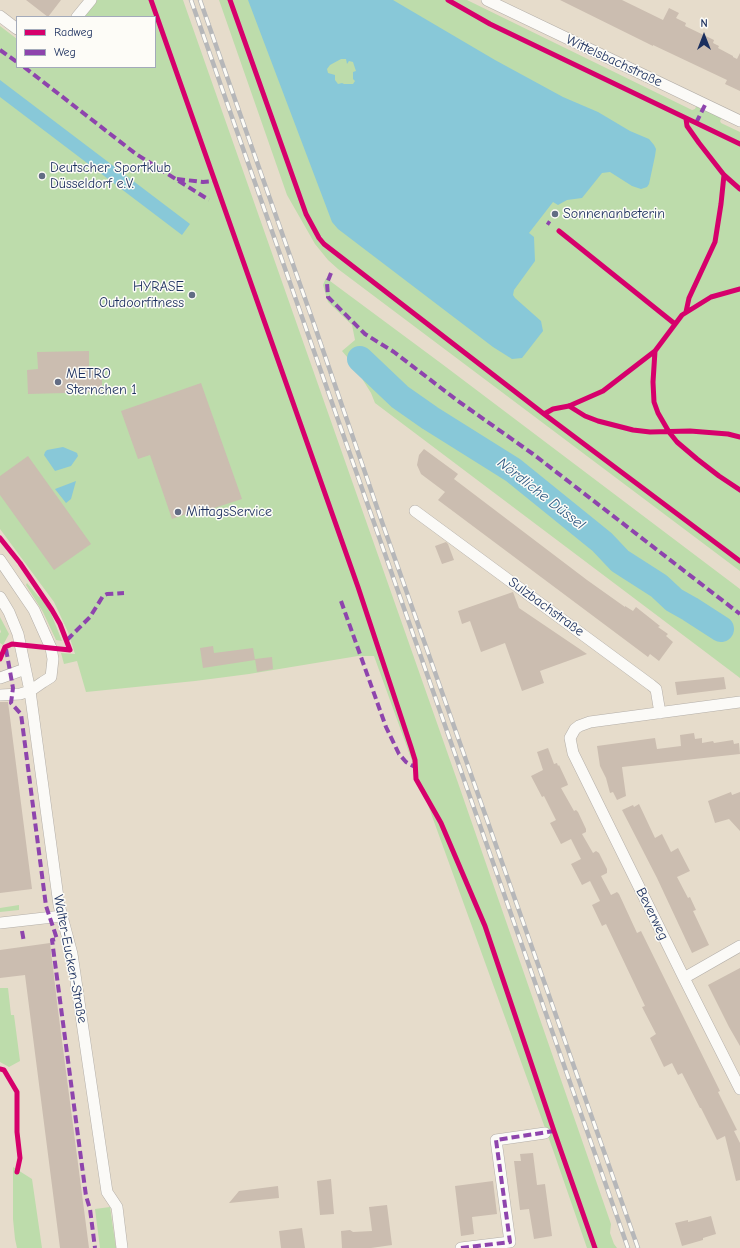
<!DOCTYPE html>
<html>
<head>
<meta charset="utf-8">
<style>
	body { margin:0 }
	#map { position:relative; width:740px; height:1248px; overflow:hidden; background:#e6dccb; font-family:"Comic Neue",sans-serif }
	canvas { display:block }
	.legend { position:absolute; left:16px; top:16px; width:140px; height:52px; box-sizing:border-box; background:#fdfcf7; border:1px solid #a3aaba; margin:0; padding:5px 7px; list-style:none; font-size:12px; color:#1b2f5e }
	.legend li { display:flex; align-items:center; gap:8px; height:20px }
	.legend b { width:20px; border:1px solid #a3aaba }
	.north { position:absolute; left:684px; top:16px; width:40px; height:40px; -webkit-text-stroke:3px #fdfcf7; paint-order:stroke; rotate:0deg; font-size:11px; font-weight:700; line-height:16px; text-align:center; color:#1b2f5e }
	.north::after { content:''; display:block; margin:auto; width:14px; height:18px; background:#1b2f5e; clip-path:polygon(50% 0,100% 100%,50% 72%,0 100%) }
</style>
</head>
<body>
<div id="map">
<canvas width="740" height="1248"></canvas>
<ul class="legend">
<li><b style="height:5px;background:#d6006c"></b>Radweg</li>
<li><b style="height:5px;background:#8e44ad"></b>Weg</li>
</ul>
<div class="north">N</div>
</div>
<script>
const ctx = document.querySelector('canvas').getContext('2d');
ctx.lineJoin = 'round';
function paint(path, color) { ctx.fillStyle = color; ctx.fill(path, 'evenodd'); }
const poly = rows => new Path2D(rows.map(r => 'M' + r).join(''));
function strokePath(path, color, width, dash) { ctx.strokeStyle = color; ctx.lineWidth = width; ctx.lineCap = dash ? 'butt' : 'round'; ctx.setLineDash(dash || []); ctx.stroke(path); }
function write(font, color, halo, rows, align = 'center') {
  ctx.font = font + ' "Comic Neue",sans-serif'; ctx.lineWidth = 3; ctx.setLineDash([]); ctx.textBaseline = 'middle'; ctx.strokeStyle = halo; ctx.fillStyle = color; for (const [text, x, y, turn = 0] of rows) {
    ctx.save(); ctx.translate(x, y); ctx.rotate((+turn || 0) * Math.PI / 180); ctx.textAlign = isNaN(turn) ? turn : align; if (halo) ctx.strokeText(text, 0, 0); ctx.fillText(text, 0, 0); ctx.restore();
  }
}
paint(poly([
	[97,0,183,0,457,780,611,1224,610,1233,614,1244,617,1248,587,1248,553,1150,374,656,358,656,249,674,195,681,86,692,77,661,64,664,61,653,75,654,68,632,54,602,0,529,0,26,17,39,17,67,155,67,155,17,84,17],
	[219,0,467,0,692,110,695,109,697,105,722,117,720,121,721,123,740,132,740,571,338,269,328,260,315,244,287,195],
	[326,278,442,364,740,589,740,678,375,403,371,393,353,364,342,351,355,340,352,325,328,302,323,285],
	[27,583,38,596,42,599,50,611,62,641,56,640,43,612,26,585],
	[0,617,9,634,3,645,0,643,0,633,1,632,0,629],
	[19,905,19,910,0,912,0,908],
	[0,988,8,988,11,1015,14,1015,20,1061,9,1067,0,1062],
	[13,1167,32,1179,42,1248,17,1248,15,1239,13,1219],
	[110,1207,116,1248,100,1248,95,1209]
]), '#bddcab');
paint(poly([
	[248,0,393,0,495,60,563,97,598,112,630,131,649,139,654,145,656,149,655,156,649,184,647,187,641,189,632,186,610,172,602,173,582,198,567,200,558,205,553,202,529,233,534,237,535,261,514,290,513,295,515,298,541,321,543,331,522,358,512,359,493,347,338,229,332,222],
	[341,59,346,59,347,64,349,61,353,62,356,71,353,72,353,79,355,81,353,84,344,84,342,83,338,84,335,80,335,75,328,73,327,69,330,65],
	[0,80,190,224,182,235,0,97],
	[63,447,75,452,77,453,78,456,71,466,55,471,44,455,45,452,47,450],
	[76,481,71,499,66,503,55,489]
]), '#88c8d8');
strokePath(poly([
	[360,359,400,397,430,418,513,470,602,542,620,561,659,586,674,600,690,609,721,629]
]), '#88c8d8', 26);
paint(poly([
	[26,0,61,0,48,17],
	[560,0,622,0,663,20,669,8,679,13,676,18,686,23,685,26,714,40,713,43,719,46,718,48,733,56,733,57,737,59,740,53,740,91,725,84,727,80,653,45,653,46],
	[89,351,89,368,102,368,102,392,28,394,27,370,38,369,37,352],
	[201,383,242,499,202,512,201,509,172,519,150,455,138,459,121,411],
	[424,449,458,474,454,479,587,580,625,607,625,606,633,611,636,607,660,626,658,627,668,634,666,636,673,642,659,661,650,654,648,657,438,500,445,492,421,474,417,465,419,455],
	[28,456,91,544,54,570,0,495,0,476],
	[446,542,448,544,454,560,442,564,435,546],
	[513,592,519,608,587,654,540,671,544,683,522,691,505,643,481,652,470,621,462,624,458,611],
	[213,646,214,653,253,648,255,660,203,668,200,648],
	[272,657,273,669,257,672,255,659],
	[724,677,726,689,677,695,675,682],
	[0,702,8,702,32,889,0,893],
	[694,733,695,739,702,738,702,743,713,741,714,743,733,740,734,744,739,743,740,754,622,767,626,796,617,800,613,792,610,793,606,778,600,766,597,746,655,738,657,749,681,746,680,735],
	[548,748,554,764,557,763,558,766,559,765,567,782,568,785,561,788,574,811,576,810,578,812,586,829,586,832,582,834,593,853,596,851,599,853,607,869,607,873,601,876,611,895,617,892,619,894,637,933,641,931,720,1091,718,1092,737,1130,734,1131,740,1143,740,1180,736,1181,725,1136,717,1140,701,1108,700,1108,682,1073,678,1075,672,1063,664,1067,650,1038,656,1034,642,1007,645,1006,606,924,602,926,592,905,600,901,590,881,582,885,571,864,581,859,571,839,561,844,550,823,556,820,544,796,542,797,531,776,543,770,537,752],
	[731,792,732,795,740,792,740,831,729,819,715,823,708,801],
	[639,804,655,838,662,834,671,852,678,848,690,871,677,877,688,898,690,897,696,910,693,911,709,945,692,953,657,878,622,810,633,805,634,807],
	[50,943,58,1010,89,1248,60,1248,25,975,0,978,0,950],
	[740,968,740,1046,729,1027,708,985],
	[533,1153,537,1185,545,1184,552,1236,534,1239,529,1209,520,1210,514,1161,521,1161,520,1154],
	[331,1179,334,1214,320,1215,317,1181],
	[493,1181,497,1214,472,1217,474,1234,461,1236,455,1186],
	[278,1186,279,1198,229,1203,239,1191],
	[387,1205,392,1245,371,1248,342,1248,341,1231,350,1230,353,1232,372,1231,369,1207],
	[711,1216,716,1234,703,1238,703,1240,682,1246,675,1223,688,1220,688,1222],
	[302,1228,305,1248,281,1248,279,1231]
]), '#cbbdb0');
const street = poly([
	[487,0,740,121],
	[0,16,17,29],
	[77,17,91,0],
	[415,511,651,685,656,689,660,713],
	[0,560,34,610,51,648,53,659,51,677,43,682,30,691,20,694,0,695],
	[0,597,9,612,18,634,30,691,59,905,72,954,107,1192,117,1207,122,1248],
	[0,678,25,669],
	[740,702,590,722,579,726,575,729,570,738,573,753,684,978,740,1089],
	[0,923,62,916],
	[684,978,740,946],
	[461,1248,510,1242,496,1140,545,1133]
]);
strokePath(street, '#b3aea8', 12);
strokePath(street, '#fbfaf7', 11);
const rail = poly([
	[191,0,628,1248],
	[200,0,314,324,382,522,638,1248]
]);
strokePath(rail, '#b6b7b9', 4.5);
strokePath(rail, '#fdfcf7', 3, [9]);
strokePath(poly([
	[0,50,17,62],
	[24,67,136,154,209,200],
	[696,123,705,105],
	[177,179,203,182,214,181],
	[547,222,550,224],
	[331,273,327,283,328,297,365,334,394,352,458,401,533,454,740,614],
	[341,601,386,727,399,754,406,762,415,767],
	[67,640,90,617,103,596,107,594,124,593],
	[6,649,13,688,11,703,21,714,46,906,57,939,52,940,86,1196,90,1209,95,1248],
	[22,931,24,942],
	[461,1248,510,1242,496,1140,554,1131]
]), '#8e44ad', 4, [8, 4]);
strokePath(poly([
	[151,0,358,587,411,747,415,760,416,779,441,823,485,926,554,1131,595,1248],
	[230,0,306,214,319,238,324,244,544,414,553,409,569,406,603,391,655,351],
	[448,0,490,24,740,144],
	[686,119,687,126,699,143,724,175,740,189],
	[559,231,675,324],
	[740,289,711,297,682,315,655,351,653,382,654,402,658,413,669,432,677,442,697,459,719,476,740,490],
	[686,312,689,298,715,242,721,204,724,175],
	[569,406,585,416,598,421,633,430,650,432,690,431,728,434,740,437],
	[544,414,740,561],
	[0,538,20,563,52,610,60,624,70,650,12,644,5,647,0,659],
	[0,1069,4,1070,17,1092,17,1132,20,1158,17,1172]
]), '#d6006c', 5);
for (const [x, y, r, color] of [
	[42,176,4,"#626c84"],
	[555,214,4,"#626c84"],
	[192,295,4,"#626c84"],
	[58,382,4,"#626c84"],
	[178,512,4,"#626c84"]
]) { const dot = new Path2D(); dot.arc(x, y, r, 0, 2 * Math.PI); ctx.fillStyle = color; ctx.fill(dot); strokePath(dot, '#fdfcf7', 1.5); }
write('14px', '#1b2f5e', '#fdfcf7', [
	["Wittelsbachstraße",614,61,25],
	["Sulzbachstraße",546,607,36],
	["Beverweg",652,914,64],
	["Walter-Eucken-Straße",70,959,79]
]);
write('14px', '#1b2f5e', '#fdfcf7', [
	["Deutscher Sportklub",50,168],
	["Düsseldorf e.V.",50,184],
	["Sonnenanbeterin",563,214],
	["HYRASE",184,287,"right"],
	["Outdoorfitness",184,303,"right"],
	["METRO",66,374],
	["Sternchen 1",66,390],
	["MittagsService",186,512]
], 'left');
write('italic 15px', '#2f5a84', '#fdfcf7', [
	["Nördliche Düssel",541,494,38]
]);
</script>
</body>
</html>
